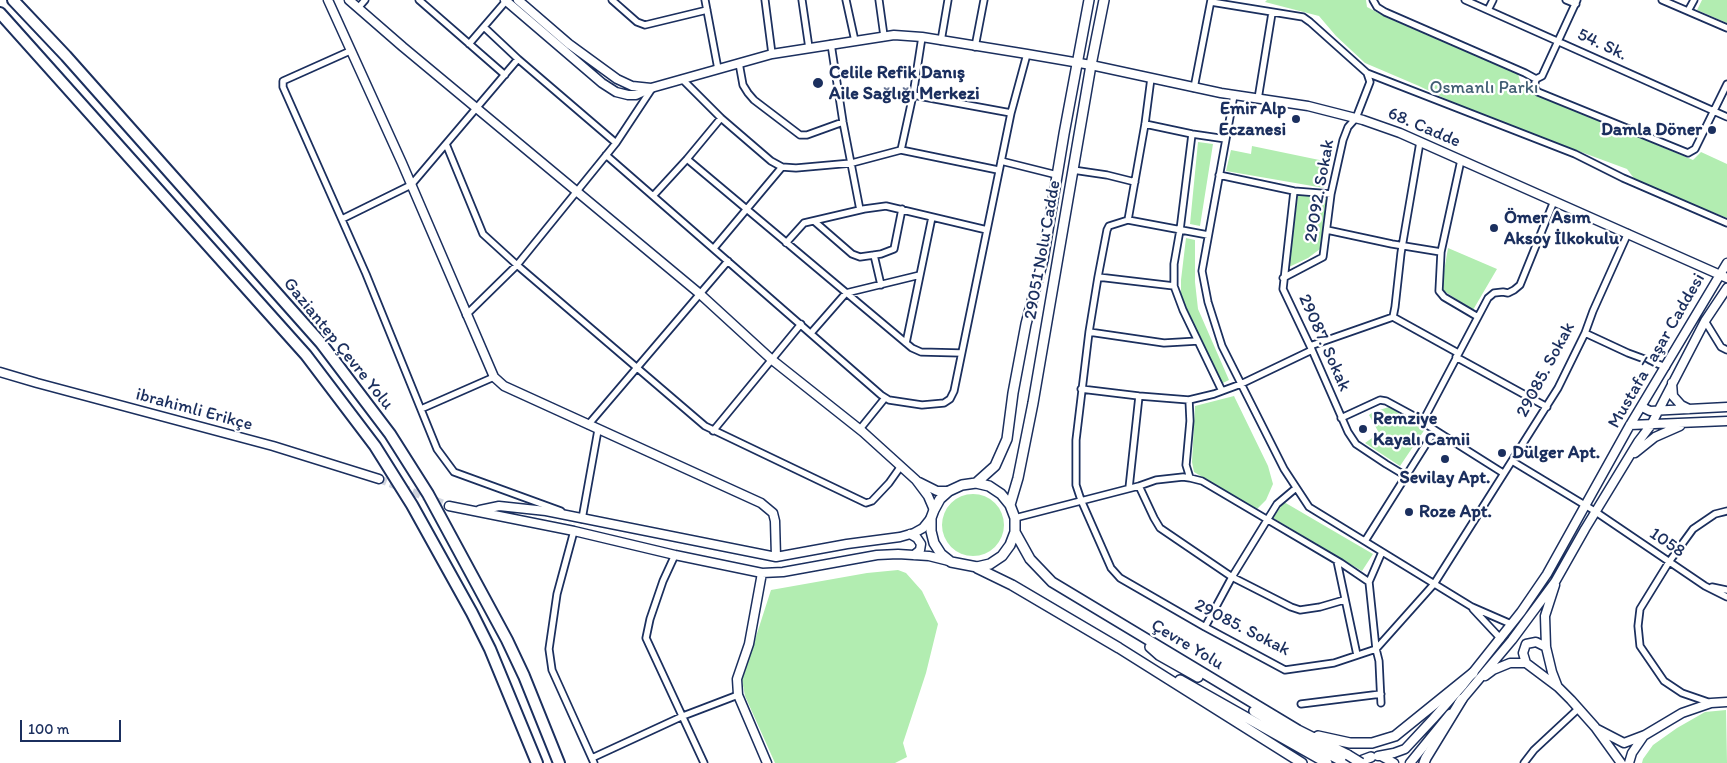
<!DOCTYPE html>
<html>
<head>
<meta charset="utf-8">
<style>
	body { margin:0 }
	#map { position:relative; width:1727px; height:763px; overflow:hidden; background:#fff; font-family:Itim,sans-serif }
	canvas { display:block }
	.scale { position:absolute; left:20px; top:720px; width:101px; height:22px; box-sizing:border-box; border:2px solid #1b2f5e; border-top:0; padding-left:6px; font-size:15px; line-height:18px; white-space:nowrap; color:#1b2f5e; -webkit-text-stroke:4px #fff; paint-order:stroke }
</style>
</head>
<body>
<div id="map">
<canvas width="1727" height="763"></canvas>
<div class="scale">100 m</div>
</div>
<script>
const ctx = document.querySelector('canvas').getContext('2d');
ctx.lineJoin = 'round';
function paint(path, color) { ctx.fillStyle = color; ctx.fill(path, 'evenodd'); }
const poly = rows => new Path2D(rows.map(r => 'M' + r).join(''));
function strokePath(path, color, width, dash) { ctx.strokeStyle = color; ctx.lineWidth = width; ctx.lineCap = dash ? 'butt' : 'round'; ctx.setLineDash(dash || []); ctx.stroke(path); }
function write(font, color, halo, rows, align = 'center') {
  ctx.font = font + ' Itim,sans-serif'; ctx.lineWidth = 4.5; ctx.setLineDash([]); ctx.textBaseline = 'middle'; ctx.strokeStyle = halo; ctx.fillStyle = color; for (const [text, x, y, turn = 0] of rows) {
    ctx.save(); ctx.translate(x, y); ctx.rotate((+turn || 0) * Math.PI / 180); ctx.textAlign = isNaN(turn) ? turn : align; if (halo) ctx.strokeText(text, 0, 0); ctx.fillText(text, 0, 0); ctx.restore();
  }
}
paint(poly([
	[1267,0,1366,0,1367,7,1388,18,1518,74,1522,88,1693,160,1701,152,1727,164,1727,218,1636,181,1627,169,1473,112,1419,86,1365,63,1336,36,1319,16,1265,2],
	[1702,0,1727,0,1727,23,1697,10],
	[1198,142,1213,144,1200,226,1190,224],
	[1252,146,1329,162,1324,188,1226,171,1231,150,1251,154],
	[1298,195,1327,197,1320,249,1308,258,1289,267],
	[1186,238,1195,240,1195,282,1198,309,1229,380,1221,384,1181,296,1181,280],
	[1448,248,1497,269,1473,310,1441,289],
	[1234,396,1268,466,1273,484,1266,500,1257,509,1194,472,1192,462,1195,406],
	[1389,407,1425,429,1400,466,1365,443,1379,433,1369,415,1373,412],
	'942 525a31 31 0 1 1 62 0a31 31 0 1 1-62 0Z',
	[1284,502,1373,554,1362,571,1273,518],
	[898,570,906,573,922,591,938,624,926,673,903,743,907,757,895,763,775,763,745,696,742,680,771,590,867,573],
	[1726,710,1727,763,1642,763,1643,759,1653,745,1677,728,1705,712]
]), '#b2edb1');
strokePath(poly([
	[379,479,449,506]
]), '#d1d5df', 8, [8, 4]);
const street = poly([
	[419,0,505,75],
	[612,0,637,22,645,25,707,10],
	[705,0,718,69],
	[765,0,772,54],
	[802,0,809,48],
	[846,0,855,41],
	[879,0,884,36],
	[1373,0,1377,7,1385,12,1525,73,1536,79,1542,76,1577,0],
	[1465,0,1727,117],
	[1566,0,1576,4],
	[1662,0,1727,28],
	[1211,2,1303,17,1310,22,1367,73,1370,82,1356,118,1348,127,1343,140,1331,194,1323,257,1283,278],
	[358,8,365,0],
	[1488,10,1493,0],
	[1688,11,1694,0],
	[484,27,518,59],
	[941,41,948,0],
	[469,44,506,1],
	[831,44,843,122,860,210],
	[975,47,984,0],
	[350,51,283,81,283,87,366,274,437,449,454,472,561,511],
	[739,63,743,85,748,93,754,100,800,135,807,135,843,122],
	[1367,73,1575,154,1623,178,1727,223],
	[1151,78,1145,124,1128,220,1208,235],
	[682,79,721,118,771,161,782,167,796,168,852,163,901,150,998,170],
	[1536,79,1534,87,1538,92,1688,153,1695,149,1727,84],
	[1194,88,1211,0],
	[913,95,1011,113],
	[1234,95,1202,271,1208,302,1222,346,1284,469,1309,507,1472,607,1511,624],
	[1258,99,1272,13],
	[1145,124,1192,134,1226,139],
	[1192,134,1180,230,1174,264,1174,286,1183,310,1222,391],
	[446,144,483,234,517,265,705,426,866,503,872,501,889,483,901,466],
	[901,150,913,95,922,37],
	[606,155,881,395,889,400,922,405,944,403,950,399,954,391,1011,113,1027,54],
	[687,159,912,348,921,352,961,353],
	[1461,160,1441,252,1439,291,1444,297,1478,317],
	[1001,161,1057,175],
	[1073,170,1107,175,1135,182],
	[1219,175,1294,191,1331,194],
	[1294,191,1283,289,1312,350,1348,432,1356,444,1386,464,1406,476],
	[653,196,687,159,721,118],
	[342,219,411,185,518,59,616,143],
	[1128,220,1109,226,1107,230,1098,277,1089,332,1076,440,1076,485,1081,500,1111,568,1120,578,1205,627,1285,670,1334,663,1376,649,1434,584,1558,388,1585,333,1593,311,1628,233],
	[814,221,852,254,860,257,881,254,894,249,902,209],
	[1327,230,1392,244,1441,252],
	[786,243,804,223,864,209,886,206,987,230],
	[714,248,782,167],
	[874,255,881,285],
	[1098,277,1174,286],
	[466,315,517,265,616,143,653,87],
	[1393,317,1458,353],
	[1705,321,1721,347,1727,350],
	[1089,332,1164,343,1198,341],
	[811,333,846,293,920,275],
	[1585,333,1628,353,1666,367],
	[906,343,932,217],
	[1310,346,1393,317,1395,307,1401,253,1420,142],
	[1456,357,1547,407],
	[1081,389,1139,396,1189,400,1214,394,1241,384,1312,350],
	[1189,400,1190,421,1186,465,1190,478],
	[421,409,494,377],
	[1341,418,1380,400,1386,401,1423,421,1427,425,1503,473],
	[1423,421,1488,298,1494,293,1503,292,1508,293,1514,290,1520,285,1554,201],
	[588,425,728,261],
	[860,429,885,398],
	[713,431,801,324],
	[1512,461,1593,510,1705,586,1727,597],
	[1139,486,1154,518,1160,528,1232,577,1291,607,1300,610,1320,607,1344,600],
	[1129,488,1139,396],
	[1015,518,1139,486,1156,480,1183,477,1190,478,1202,481,1268,520,1341,563,1369,582],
	[582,519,598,430],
	[574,531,557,594,549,649,552,670,594,763],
	[1365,541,1435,430],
	[675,555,663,581,650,619,646,638,704,763],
	[1337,561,1357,655],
	[1712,587,1727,590],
	[1473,609,1501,639],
	[1205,627,1232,577,1277,504,1296,488],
	[1381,703,1379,661,1376,649,1369,582,1382,552],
	[1711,703,1682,693,1664,681,1640,646,1638,626,1640,609,1669,562,1693,529,1715,514,1727,511],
	[1301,704,1381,694],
	[592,758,683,716,738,695],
	[1524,763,1534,750,1578,709]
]);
const secondary = poly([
	[328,0,402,163,494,377,504,386,761,503,773,513,775,521,776,557],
	[349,0,403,47,700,294,771,359,863,432,916,480,928,496,934,510],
	[505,0,602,83,616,92,628,95,636,95,651,88,772,54,894,35,922,37,1027,54,1091,65,1221,93,1308,106,1363,120,1400,133,1727,278],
	[518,0,569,44,617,79,632,86,651,88],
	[0,372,37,383,273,446,379,479],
	[1672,383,1673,396,1681,405,1689,409],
	[1642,407,1650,411,1727,407],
	[1630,425,1727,421],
	[1635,453,1655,437,1680,426],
	[919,482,937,491,949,491],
	[449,506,574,531,675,555,762,573,783,572,877,555,898,554,929,556,949,561],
	[480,510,499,506,546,511,776,557,847,544,900,537,914,533,923,528,931,518],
	[910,534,917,538,921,544,920,550,914,555],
	[762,573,749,644,737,679,738,695,767,763],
	[1555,585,1545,616,1546,647,1552,672,1557,685],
	[1526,663,1523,653,1526,644,1536,642,1546,647],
	[1485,676,1493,670,1510,663,1526,663,1558,687,1571,700,1595,727,1621,763],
	[1459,703,1512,640,1555,582,1585,529,1638,442,1651,425,1705,321,1727,288],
	[1597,729,1624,743,1645,735,1682,713,1711,703,1727,702],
	[1378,756,1394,753,1405,749,1433,719,1463,685,1521,612,1547,574,1630,425,1727,263],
	[1381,756,1394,763],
	[1410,763,1450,714],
	[1629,763,1632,753,1643,737]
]);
const primary = poly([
	[976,483,995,466,1007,439,1013,393,1026,324,1043,260,1064,134,1089,0],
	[1010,505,1001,494,989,486,976,483,962,485,949,491,940,499,934,510,931,518,931,531,934,543,941,554,951,562,977,567,990,564,1002,556,1010,545,1015,532,1015,518,1010,505,1018,478,1033,403,1091,65,1104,0],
	[1015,532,1030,559,1052,582,1298,730,1348,755],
	[977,568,1012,585,1119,648,1302,763],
	[1150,647,1159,655,1198,677],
	[1180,680,1327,763],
	[1254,711,1312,745,1340,760,1353,763],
	[1318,736,1350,743,1372,743,1395,736,1473,673],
	[1355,763,1371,757],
	[1424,763,1426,758,1462,699]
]);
const highway = poly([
	[13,0,66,56,321,343,390,434,428,494,507,640,524,676,559,763],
	[0,13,306,355,375,446,412,505,472,613,490,649,537,763]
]);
strokePath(street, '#1b2f5e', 9);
strokePath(secondary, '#1b2f5e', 11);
strokePath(primary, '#1b2f5e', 12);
strokePath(highway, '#1b2f5e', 14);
strokePath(street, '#fff', 5.5);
strokePath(secondary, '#fff', 8);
strokePath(primary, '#fff', 9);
strokePath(highway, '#fff', 10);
const primaryBridge = poly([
	[1348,755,1361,763]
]);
strokePath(primaryBridge, '#1b2f5e', 12, []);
strokePath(primaryBridge, '#fff', 9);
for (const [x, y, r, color] of [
	[818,83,6,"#1b2f5e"],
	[1296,119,5,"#1b2f5e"],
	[1712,130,5,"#1b2f5e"],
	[1494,228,5,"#1b2f5e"],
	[1363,429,5,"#1b2f5e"],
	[1502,453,5,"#1b2f5e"],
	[1445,459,5,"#1b2f5e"],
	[1409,512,5,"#1b2f5e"]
]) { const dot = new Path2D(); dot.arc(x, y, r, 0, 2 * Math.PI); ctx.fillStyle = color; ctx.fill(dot); strokePath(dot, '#fff', 2); }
write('18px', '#1b2f5e', '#fff', [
	["54. Sk.",1602,45,25],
	["68. Cadde",1424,128,23],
	["29092. Sokak",1320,191,-80],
	["29051 Nolu Cadde",1043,250,-80],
	["29087. Sokak",1324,343,66],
	["Gaziantep Çevre Yolu",338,344,51],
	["Mustafa Taşar Caddesi",1657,351,-60],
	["29085. Sokak",1546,370,-62],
	["ibrahimli Erikçe",194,410,15],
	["1058",1667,543,34],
	["29085. Sokak",1242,628,27],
	["Çevre Yolu",1187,645,31]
]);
write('bold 18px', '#1b2f5e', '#fff', [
	["Celile Refik Danış",829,73],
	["Aile Sağlığı Merkezi",829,94],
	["Emir Alp",1286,109,"right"],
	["Eczanesi",1286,130,"right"],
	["Damla Döner",1702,130,"right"],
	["Ömer Asım",1504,218],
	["Aksoy İlkokulu",1504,239],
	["Remziye",1373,419],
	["Kayalı Camii",1373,440],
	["Dülger Apt.",1512,453],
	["Sevilay Apt.",1445,478,"center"],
	["Roze Apt.",1419,512]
], 'left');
write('18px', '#415e73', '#fff', [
	["Osmanlı Parkı",1484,88]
]);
</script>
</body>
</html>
